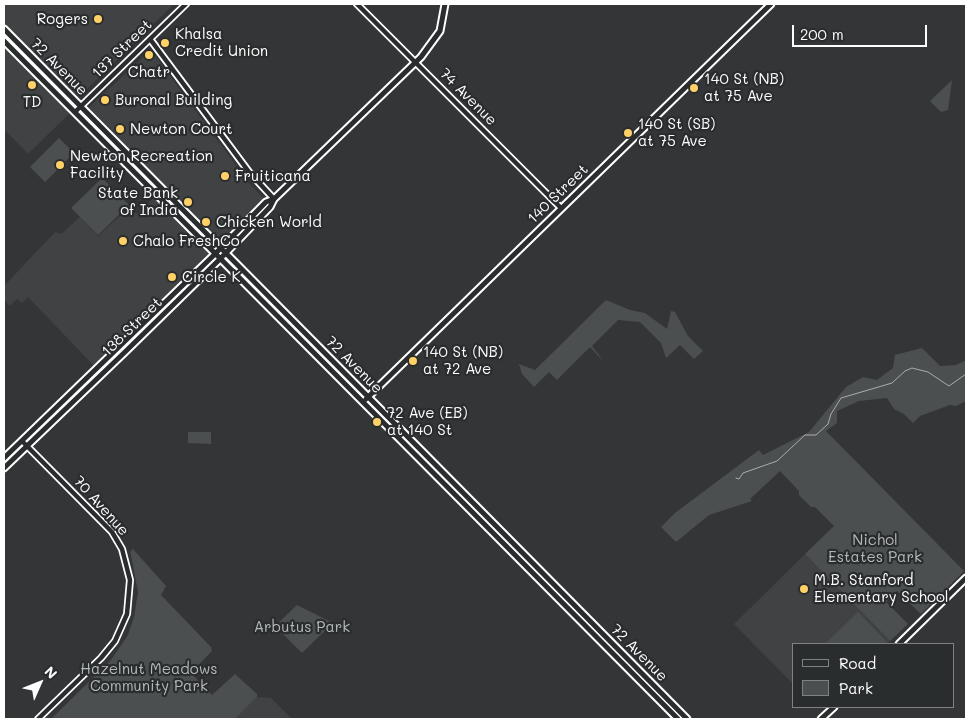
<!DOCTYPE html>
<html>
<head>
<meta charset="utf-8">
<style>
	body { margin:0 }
	#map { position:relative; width:970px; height:723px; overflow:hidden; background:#333536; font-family:Mali,sans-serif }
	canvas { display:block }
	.frame { position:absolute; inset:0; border:5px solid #fff; pointer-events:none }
	.legend { position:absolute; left:792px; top:643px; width:162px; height:65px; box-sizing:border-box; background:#2a2d2e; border:1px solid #7f8182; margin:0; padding:6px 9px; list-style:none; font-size:15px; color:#fff }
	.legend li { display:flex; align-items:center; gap:10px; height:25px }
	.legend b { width:25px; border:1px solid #7f8182 }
	.north { position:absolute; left:15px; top:658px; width:50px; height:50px; -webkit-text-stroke:4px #2a2d2e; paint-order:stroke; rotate:46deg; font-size:14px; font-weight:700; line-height:20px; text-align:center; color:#fff }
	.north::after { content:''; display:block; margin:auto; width:18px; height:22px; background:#fff; clip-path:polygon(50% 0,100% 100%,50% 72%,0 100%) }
	.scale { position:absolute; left:792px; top:25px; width:135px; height:22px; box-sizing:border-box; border:2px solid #fff; border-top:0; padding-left:6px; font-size:15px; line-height:18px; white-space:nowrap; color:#fff; -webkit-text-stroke:4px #2a2d2e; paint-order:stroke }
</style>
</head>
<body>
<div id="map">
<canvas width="970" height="723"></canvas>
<div class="frame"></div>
<ul class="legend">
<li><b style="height:6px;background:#2a2d2e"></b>Road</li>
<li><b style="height:14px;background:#4c4f50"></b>Park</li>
</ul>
<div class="north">N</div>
<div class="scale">200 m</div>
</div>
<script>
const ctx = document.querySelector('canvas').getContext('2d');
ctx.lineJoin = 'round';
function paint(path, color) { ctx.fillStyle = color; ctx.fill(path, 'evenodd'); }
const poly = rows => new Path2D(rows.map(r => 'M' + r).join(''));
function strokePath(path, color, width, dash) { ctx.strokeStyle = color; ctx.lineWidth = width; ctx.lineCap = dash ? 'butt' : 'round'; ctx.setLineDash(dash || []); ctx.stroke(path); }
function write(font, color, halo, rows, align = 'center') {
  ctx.font = font + ' Mali,sans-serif'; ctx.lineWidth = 4.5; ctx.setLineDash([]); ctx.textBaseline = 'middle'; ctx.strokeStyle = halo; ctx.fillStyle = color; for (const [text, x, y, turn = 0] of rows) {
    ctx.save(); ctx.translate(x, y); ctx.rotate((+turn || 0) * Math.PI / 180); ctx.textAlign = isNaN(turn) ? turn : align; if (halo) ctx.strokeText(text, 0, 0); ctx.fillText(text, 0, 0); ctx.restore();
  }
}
paint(poly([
	[5,4,174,4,78,98,4,23],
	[4,45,71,112,28,154,4,129],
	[151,50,249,183,263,198,221,240,218,241,88,108],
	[156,196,213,253,97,369,28,297,22,303,17,299,10,306,4,300,5,285,55,232,61,234,80,217,98,236,128,208,136,214],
	[805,554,890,641,887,644,794,644,794,685,734,624],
	[257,697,271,698,292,719,235,719]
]), '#404243');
paint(poly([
	[952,80,948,110,941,112,930,101],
	[59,138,74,153,45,182,30,167],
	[102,178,129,205,98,235,71,208],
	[606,300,630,310,645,313,667,329,671,311,675,312,688,336,703,351,694,359,680,345,666,358,661,343,640,322,618,320,592,346,605,363,590,347,557,380,549,372,534,387,522,374,519,364,535,370],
	[922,348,940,366,956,365,966,360,966,401,956,406,950,405,920,416,913,423,904,414,894,409,887,398,859,401,837,411,837,423,826,431,964,571,921,614,897,591,886,602,908,624,890,641,805,554,834,526,815,507,811,507,799,495,799,491,780,471,750,499,752,501,709,515,676,542,661,527,675,513,759,450,763,455,809,432,846,387,863,377,877,380,893,368,895,355],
	[188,432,211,432,211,444,188,443],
	[132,548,166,586,161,595,211,647,212,651,191,673,212,695,235,674,257,694,257,697,235,719,51,719,111,660,128,635,134,617,138,592,130,550,132,552],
	[297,605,333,623,302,653,275,626],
	[858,612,887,642,884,644,825,644]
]), '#4c4f50');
strokePath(poly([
	[736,478,739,479,743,473,777,461,805,435,816,435,828,424,831,414,841,398,892,383,905,371,912,368,928,372,949,386,966,374]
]), '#abacad', 1);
const tertiary = poly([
	[357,4,561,208],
	[150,39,249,172,274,199],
	[75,112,186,4],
	[22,441,112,532,122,549,130,580,127,614,115,641,101,658,38,719]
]);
const secondary = poly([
	[4,29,687,719],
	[4,41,678,719],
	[366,399,771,4],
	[4,458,212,257,266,202,274,199],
	[4,468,126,351,220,259,270,207,274,199,421,57,440,31,445,4],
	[899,644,966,578],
	[821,719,834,707]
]);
strokePath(tertiary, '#fff', 8);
strokePath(secondary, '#fff', 9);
strokePath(tertiary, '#2a2d2e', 4.5);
strokePath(secondary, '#2a2d2e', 5);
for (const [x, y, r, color] of [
	[98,19,5,"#ffd166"],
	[165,43,5,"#ffd166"],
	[149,55,5,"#ffd166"],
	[32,85,5,"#ffd166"],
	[694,88,5,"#ffd166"],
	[105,100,5,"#ffd166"],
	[120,129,5,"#ffd166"],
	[628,133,5,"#ffd166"],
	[60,165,5,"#ffd166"],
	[225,176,5,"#ffd166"],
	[188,202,5,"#ffd166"],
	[206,222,5,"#ffd166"],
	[123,241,5,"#ffd166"],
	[172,277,5,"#ffd166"],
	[413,361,5,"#ffd166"],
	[377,422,5,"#ffd166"],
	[804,589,5,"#ffd166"]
]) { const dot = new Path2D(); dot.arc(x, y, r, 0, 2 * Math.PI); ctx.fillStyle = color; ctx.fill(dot); strokePath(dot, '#2a2d2e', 2); }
write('15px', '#fff', '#2a2d2e', [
	["Rogers",88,19,"right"],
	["Khalsa",175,34],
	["Credit Union",175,51],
	["Chatr",149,72,"center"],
	["140 St (NB)",704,79],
	["at 75 Ave",704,96],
	["Buronal Building",115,100],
	["TD",32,102,"center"],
	["140 St (SB)",638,124],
	["at 75 Ave",638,141],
	["Newton Court",130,129],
	["Newton Recreation",70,156],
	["Facility",70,173],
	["Fruiticana",235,176],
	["State Bank",178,193,"right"],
	["of India",178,210,"right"],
	["Chicken World",216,222],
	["Chalo FreshCo",133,241],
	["Circle K",182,277],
	["140 St (NB)",423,352],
	["at 72 Ave",423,369],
	["72 Ave (EB)",387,413],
	["at 140 St",387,430],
	["M.B. Stanford",814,580],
	["Elementary School",814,597]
], 'left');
write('15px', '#fff', '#2a2d2e', [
	["137 Street",122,49,-44],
	["72 Avenue",59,67,45],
	["74 Avenue",468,97,45],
	["140 Street",558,194,-44],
	["138 Street",132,327,-44],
	["72 Avenue",354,365,45],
	["70 Avenue",101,506,48],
	["72 Avenue",639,653,45]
]);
write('15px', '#b7b9b9', '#2a2d2e', [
	["Nichol",875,540],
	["Estates Park",875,557],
	["Arbutus Park",302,627],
	["Hazelnut Meadows",149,669],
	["Community Park",149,686]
]);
</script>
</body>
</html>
